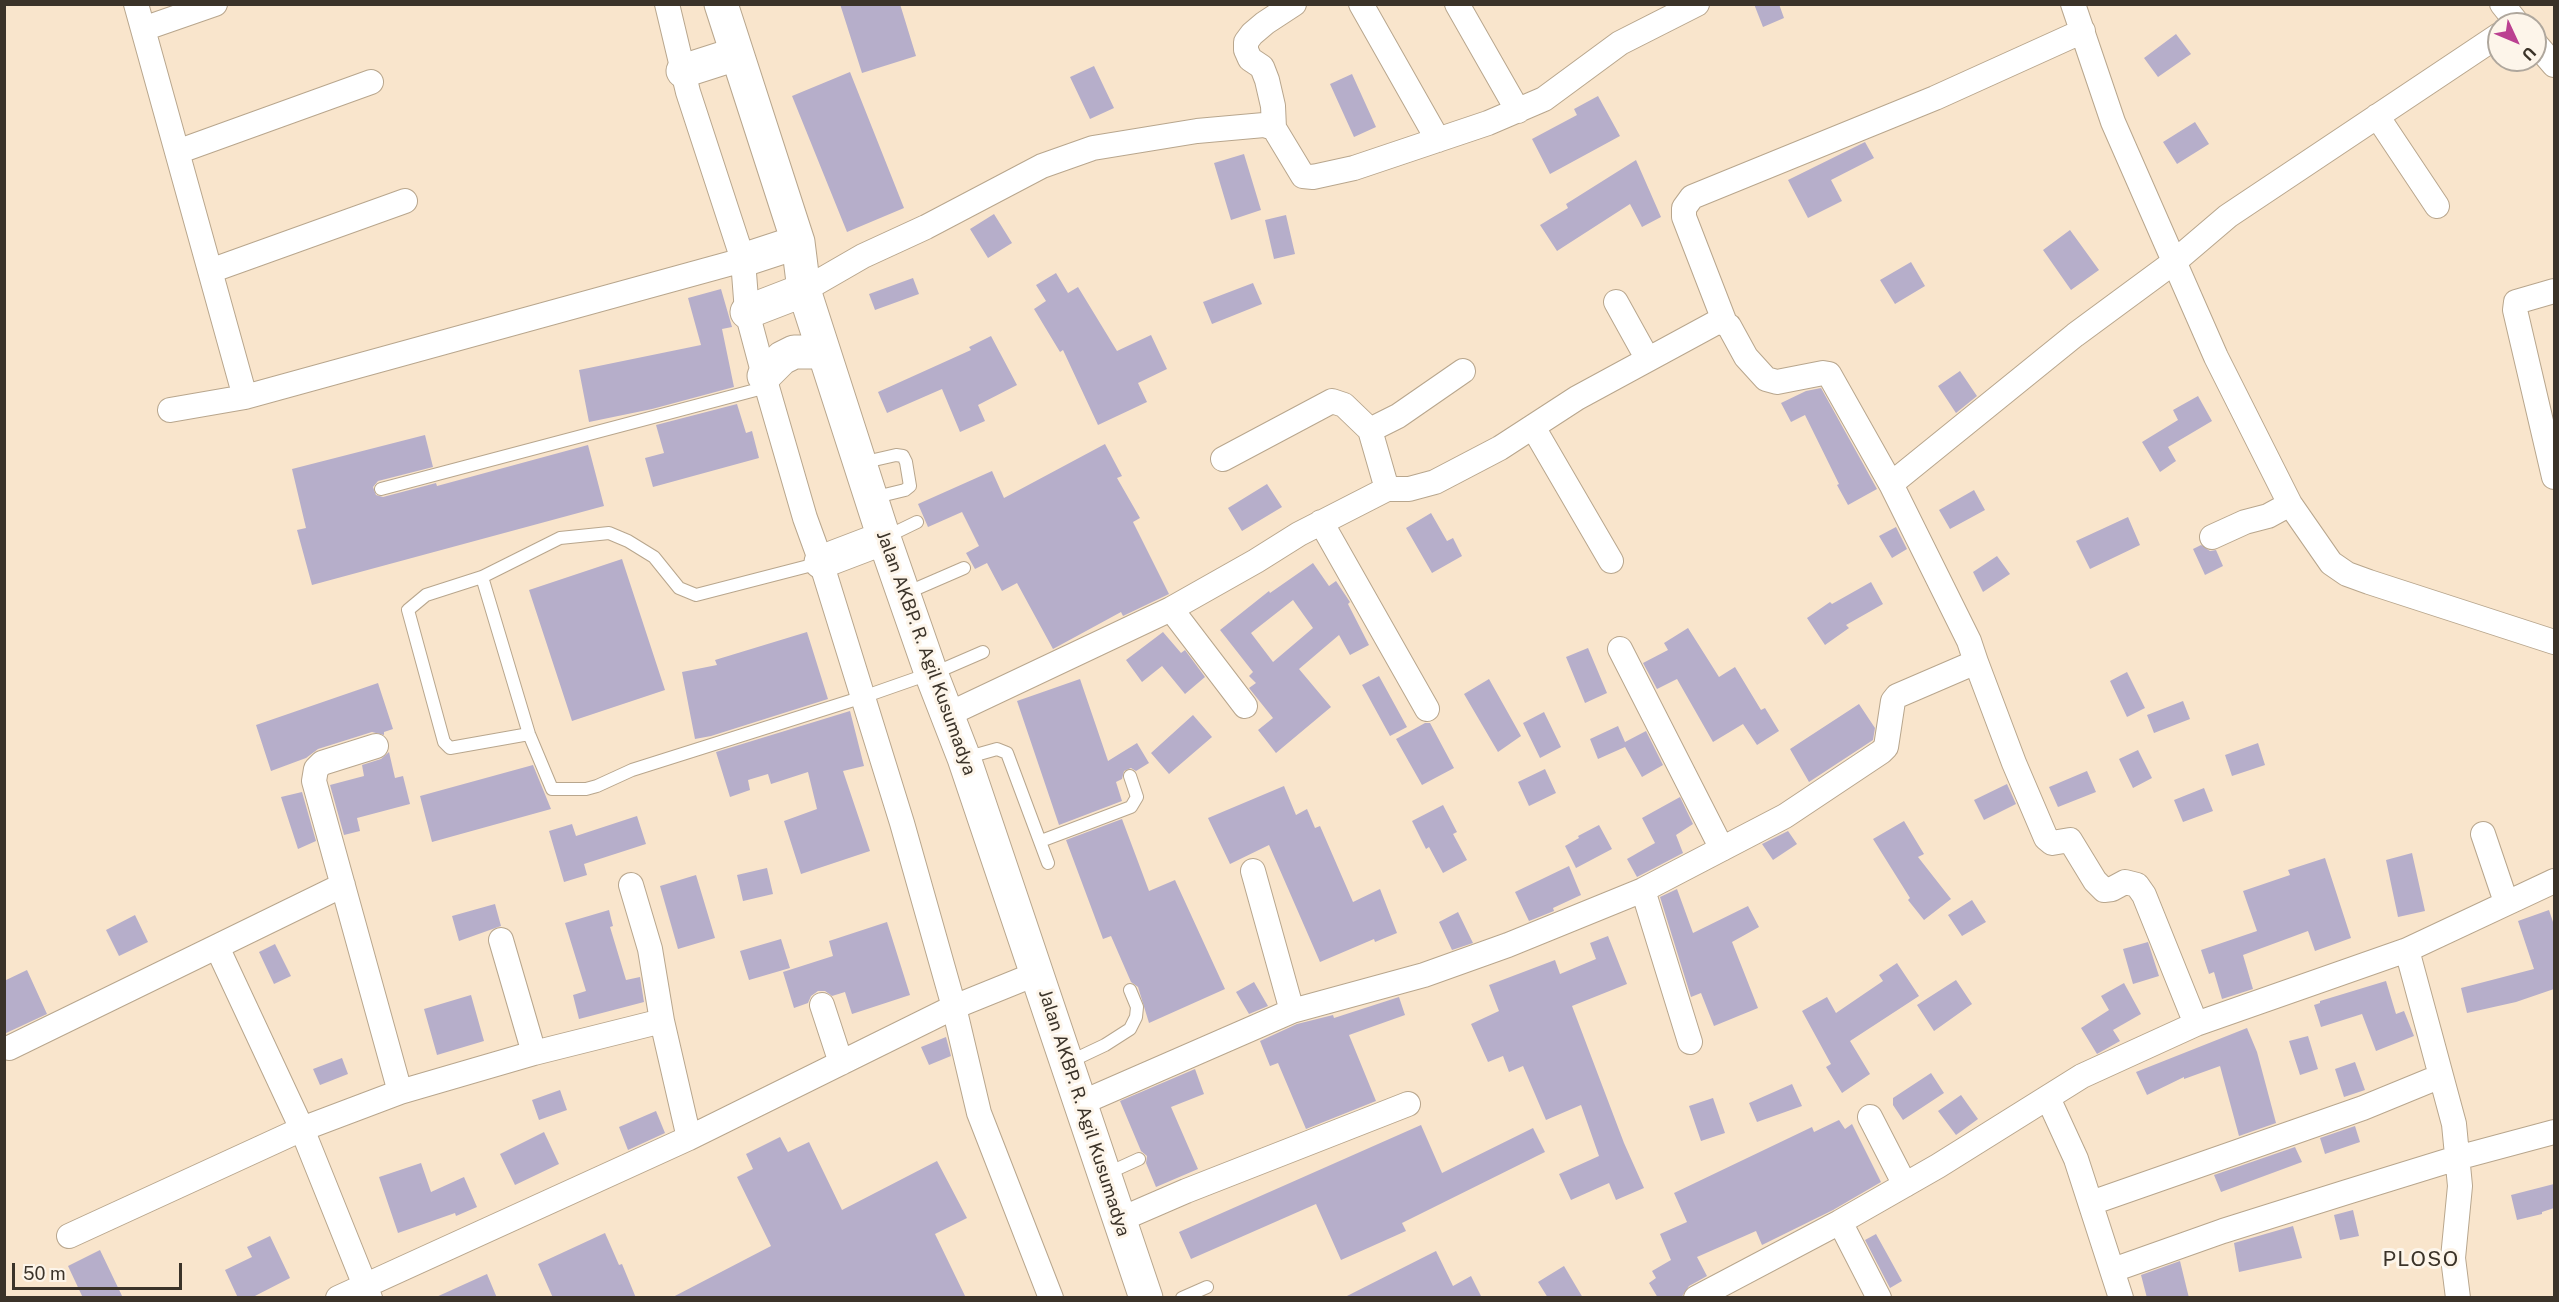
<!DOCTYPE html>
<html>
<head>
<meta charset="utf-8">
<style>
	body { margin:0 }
	#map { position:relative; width:2559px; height:1302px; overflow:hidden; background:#f9e5cc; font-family:"Public Sans",sans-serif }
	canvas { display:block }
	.frame { position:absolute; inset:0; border:6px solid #3b3329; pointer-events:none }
	.north { position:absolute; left:2487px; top:12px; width:60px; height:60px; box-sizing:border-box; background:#fdf5ea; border:2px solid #afa79d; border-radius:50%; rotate:134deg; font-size:16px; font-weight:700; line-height:24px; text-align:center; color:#3b3329 }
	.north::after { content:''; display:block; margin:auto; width:21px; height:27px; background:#bb4091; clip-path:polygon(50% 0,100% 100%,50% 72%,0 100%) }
	.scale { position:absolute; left:12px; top:1263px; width:170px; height:27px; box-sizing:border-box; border:3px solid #3b3329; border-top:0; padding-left:8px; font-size:18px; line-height:21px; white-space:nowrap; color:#3b3329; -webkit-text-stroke:4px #fdf5ea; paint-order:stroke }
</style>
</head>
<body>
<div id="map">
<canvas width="2559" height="1302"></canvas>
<div class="frame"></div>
<div class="north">U</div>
<div class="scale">50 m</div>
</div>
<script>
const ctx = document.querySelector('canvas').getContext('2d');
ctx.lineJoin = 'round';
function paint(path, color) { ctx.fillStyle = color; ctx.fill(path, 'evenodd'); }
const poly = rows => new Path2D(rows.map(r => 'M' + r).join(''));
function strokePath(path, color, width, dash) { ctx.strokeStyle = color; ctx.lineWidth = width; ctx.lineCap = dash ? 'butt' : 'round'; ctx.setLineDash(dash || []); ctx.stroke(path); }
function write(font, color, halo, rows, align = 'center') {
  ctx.font = font + ' "Public Sans",sans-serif'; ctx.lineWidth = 6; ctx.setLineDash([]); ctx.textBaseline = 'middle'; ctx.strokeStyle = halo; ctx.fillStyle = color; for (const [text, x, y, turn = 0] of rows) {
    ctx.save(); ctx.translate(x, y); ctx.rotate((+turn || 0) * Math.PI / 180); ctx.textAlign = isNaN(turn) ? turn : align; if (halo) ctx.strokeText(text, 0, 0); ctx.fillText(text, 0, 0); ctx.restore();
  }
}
paint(poly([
	[840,4,900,4,916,56,862,73],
	[1754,4,1779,4,1784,18,1763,27],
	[2176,34,2191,54,2158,77,2144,58],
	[1094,66,1114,108,1090,119,1070,77],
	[850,72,904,208,847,232,792,96],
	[1352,74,1376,127,1354,137,1330,84],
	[1598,96,1620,136,1550,174,1532,139,1577,115,1574,109],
	[2195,122,2209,144,2177,164,2163,142],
	[1865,142,1874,158,1831,180,1842,201,1808,218,1788,180],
	[1244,154,1261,210,1231,220,1214,163],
	[1636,160,1661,217,1642,227,1630,204,1557,251,1540,225,1568,208,1566,204],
	[994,214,1012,243,988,258,970,229],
	[1286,215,1295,254,1274,259,1265,220],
	[2070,230,2099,270,2071,290,2043,250],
	[1911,262,1925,286,1895,304,1880,280],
	[1056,273,1068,293,1078,287,1117,351,1151,335,1167,369,1138,383,1147,402,1098,425,1063,350,1060,352,1034,309,1046,301,1036,285],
	[913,278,919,294,875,310,869,294],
	[1253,283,1262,304,1212,324,1203,302],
	[721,289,732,327,722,329,734,387,652,409,589,422,579,370,701,345,688,298],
	[991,336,1017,385,978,405,985,421,960,432,942,389,887,413,878,392,971,350,969,347],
	[1960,371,1977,396,1956,413,1938,386],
	[1821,388,1877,489,1848,505,1837,485,1839,484,1805,415,1791,422,1781,403,1806,391],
	[2198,396,2212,421,2168,447,2176,461,2160,472,2142,442,2178,420,2173,410],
	[737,404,746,433,752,431,759,458,653,487,645,458,664,453,656,425],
	[425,435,433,467,378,481,373,487,376,495,383,497,436,483,437,486,588,445,604,506,312,585,297,530,306,528,292,469],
	[1105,444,1122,476,1117,478,1140,518,1133,522,1169,594,1123,616,1121,612,1053,649,1017,583,1002,591,987,563,975,569,966,553,979,546,962,512,928,527,918,504,992,471,1004,498],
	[1267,484,1282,507,1242,531,1228,508],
	[1974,490,1985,510,1950,529,1939,510],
	[1431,513,1447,541,1453,538,1462,556,1432,573,1406,528],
	[2128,517,2140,545,2090,569,2076,541],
	[1896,527,1907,549,1892,558,1879,536],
	[2201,545,2210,551,2216,550,2223,566,2205,575,2193,549],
	[1997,556,2010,574,1983,592,1973,572],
	[622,559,665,690,572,721,529,590],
	[1313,563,1329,586,1336,581,1350,602,1348,604,1369,645,1350,655,1339,635,1299,669,1331,707,1276,753,1258,730,1273,718,1249,688,1256,683,1249,676,1253,672,1220,630,1269,591,1270,593],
	[1293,600,1313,628,1273,662,1251,633],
	[1871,582,1883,604,1846,625,1849,628,1825,645,1807,618,1830,602,1832,604],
	[1688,628,1719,677,1735,667,1761,710,1765,708,1779,731,1757,745,1743,724,1713,742,1677,679,1657,689,1643,663,1668,650,1664,643],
	[807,632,828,699,711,736,695,739,682,672,717,665,715,660],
	[1163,632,1181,653,1185,650,1205,677,1185,694,1162,666,1142,682,1126,660],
	[1588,648,1607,693,1585,703,1566,657],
	[2127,672,2145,708,2127,717,2110,681],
	[1379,676,1407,727,1390,736,1362,685],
	[1080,679,1108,761,1137,743,1149,763,1136,771,1131,768,1124,771,1122,779,1116,782,1122,801,1059,825,1017,701],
	[1489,679,1521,736,1498,752,1464,694],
	[378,683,393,729,384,732,384,735,372,732,318,749,306,758,271,771,256,725],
	[2183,701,2190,719,2154,733,2147,715],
	[1859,704,1875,728,1873,740,1809,782,1790,749],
	[850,711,864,766,843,771,870,851,801,874,784,821,817,809,808,772,771,784,768,774,748,780,750,790,730,797,716,752],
	[1544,712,1561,747,1540,758,1523,723],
	[1193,715,1212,737,1169,774,1151,753],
	[1425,723,1430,723,1454,768,1422,785,1396,739],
	[1618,726,1625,742,1646,731,1663,765,1642,777,1625,747,1598,759,1590,739],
	[2258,743,2265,765,2232,776,2225,755],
	[2138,750,2152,778,2133,788,2119,759],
	[389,752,395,778,403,776,410,804,357,818,360,831,344,835,330,785,364,776,362,765,381,759],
	[533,765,551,809,432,842,420,796],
	[1545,769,1556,793,1529,806,1518,782],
	[2087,771,2096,792,2058,807,2049,787],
	[2007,784,2016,804,1984,820,1974,800],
	[1284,786,1296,815,1307,809,1315,828,1320,826,1353,902,1380,889,1397,933,1375,942,1374,939,1320,962,1269,845,1230,864,1208,818],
	[2204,788,2213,811,2183,822,2174,800],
	[302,792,316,841,298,849,281,797],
	[1680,797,1693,824,1676,835,1683,853,1637,877,1627,859,1655,843,1642,818],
	[1443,805,1457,832,1453,834,1467,860,1443,873,1429,847,1426,849,1412,821],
	[637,816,646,844,584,864,587,875,564,882,549,831,572,824,576,836],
	[1122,819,1149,891,1175,880,1225,989,1149,1023,1138,987,1131,982,1111,936,1103,939,1066,840],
	[1904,821,1924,854,1918,857,1951,899,1924,920,1908,900,1910,898,1873,839],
	[1599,825,1612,849,1576,868,1565,846,1579,838,1578,836],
	[1788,831,1797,844,1773,860,1762,844],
	[2412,853,2425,911,2398,917,2386,860],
	[2325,858,2351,938,2315,951,2308,931,2243,955,2253,989,2222,999,2214,972,2209,974,2201,950,2257,931,2243,891,2290,875,2288,870],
	[1569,866,1581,895,1553,908,1554,911,1529,921,1515,892],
	[767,868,773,894,743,901,737,875],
	[696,875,715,938,678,949,660,886],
	[1677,889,1693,933,1748,906,1759,927,1732,942,1758,1008,1714,1026,1701,993,1691,997,1660,897],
	[1972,900,1986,922,1962,936,1948,915],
	[495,904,501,926,459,941,452,916],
	[609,910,613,926,610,927,626,980,640,977,644,1002,579,1019,573,995,586,991,565,923],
	[2549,910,2554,925,2554,989,2516,1002,2467,1013,2461,988,2534,969,2518,921],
	[1458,912,1473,943,1452,950,1439,922],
	[135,915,148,942,119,956,106,930],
	[887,922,910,995,852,1014,845,992,832,996,825,991,818,991,811,996,808,1003,794,1008,783,972,833,956,829,941],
	[1608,936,1627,984,1572,1006,1624,1143,1644,1188,1616,1200,1609,1183,1571,1200,1559,1174,1599,1156,1581,1105,1546,1120,1523,1066,1509,1072,1503,1056,1488,1062,1471,1024,1499,1011,1489,985,1555,960,1560,974,1596,959,1590,943],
	[781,939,790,968,749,980,740,951],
	[2148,942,2159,976,2133,984,2123,949],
	[275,944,291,976,274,984,259,952],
	[1897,963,1919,996,1850,1041,1870,1074,1842,1093,1826,1067,1831,1064,1802,1011,1827,997,1836,1013,1883,981,1879,975],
	[27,970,47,1014,4,1034,4,981],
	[1956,980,1972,1004,1934,1031,1917,1005],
	[2386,981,2396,1014,2404,1011,2414,1036,2376,1051,2362,1014,2321,1027,2314,1005,2320,1003,2320,1001],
	[1254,982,1268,1006,1249,1014,1236,992],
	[2124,983,2141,1014,2113,1030,2120,1041,2097,1054,2081,1028,2109,1010,2101,996],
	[471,995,484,1041,437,1055,424,1009],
	[1399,997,1405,1015,1349,1035,1376,1101,1306,1129,1278,1063,1270,1066,1260,1041,1297,1024,1333,1015,1334,1018],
	[2247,1028,2257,1052,2276,1123,2239,1136,2220,1066,2184,1079,2184,1077,2147,1095,2136,1072],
	[2308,1036,2318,1069,2300,1075,2289,1041],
	[946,1037,951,1056,929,1065,921,1047],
	[342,1058,348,1074,320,1085,313,1069],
	[2355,1062,2365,1090,2344,1097,2335,1069],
	[1195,1069,1204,1094,1171,1107,1198,1169,1156,1187,1146,1163,1147,1156,1141,1151,1120,1101],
	[1931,1073,1944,1093,1903,1120,1893,1105,1893,1098],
	[1792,1084,1802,1106,1757,1122,1749,1103],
	[560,1090,567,1110,539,1120,532,1100],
	[1961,1095,1978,1119,1956,1135,1938,1111],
	[1713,1098,1725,1133,1701,1141,1689,1106],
	[656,1111,665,1133,628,1150,619,1127],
	[1839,1120,1845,1129,1852,1124,1881,1182,1833,1210,1762,1245,1756,1231,1697,1257,1707,1276,1689,1286,1681,1298,1658,1298,1649,1283,1656,1278,1652,1271,1671,1260,1660,1234,1687,1222,1674,1193,1812,1127,1814,1132],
	[1421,1125,1442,1173,1533,1128,1545,1152,1402,1223,1406,1231,1341,1260,1316,1204,1191,1259,1179,1232],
	[2355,1126,2360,1142,2325,1154,2320,1138],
	[544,1132,559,1164,515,1185,500,1154],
	[780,1137,788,1152,809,1142,842,1210,937,1161,967,1218,935,1234,966,1298,671,1298,771,1246,737,1177,753,1169,746,1154],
	[2295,1147,2302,1162,2221,1192,2214,1175],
	[421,1163,431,1192,464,1177,477,1207,456,1216,455,1213,398,1233,379,1177],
	[2554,1184,2554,1208,2542,1212,2542,1214,2517,1220,2511,1195],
	[2353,1210,2359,1236,2340,1240,2334,1215],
	[2293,1226,2302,1258,2239,1272,2234,1243],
	[605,1233,619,1265,622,1264,636,1298,553,1298,538,1264],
	[1876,1234,1902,1281,1890,1288,1865,1240],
	[270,1236,290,1278,251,1298,238,1298,225,1270,252,1257,247,1247],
	[100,1250,123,1298,83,1298,68,1266],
	[1436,1251,1453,1286,1471,1276,1482,1298,1343,1298],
	[2180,1261,2189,1298,2147,1298,2141,1275],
	[1564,1266,1583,1298,1548,1298,1538,1282],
	[487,1274,497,1298,434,1298]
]), '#b6aeca');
const lane = poly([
	[861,463,896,455,903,456,906,462,910,486,905,490,872,498],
	[381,489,767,387],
	[886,537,917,522],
	[482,577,529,734,552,789,586,789,597,786,632,770,863,697,946,668,983,652],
	[904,594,964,568],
	[529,734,450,748,444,742,408,610,426,595,482,577,560,538,609,533,628,541,654,557,679,588,696,595,820,563],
	[965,758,997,749,1007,753,1048,863],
	[1041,841,1131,807,1137,797,1130,776],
	[1069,1062,1105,1045,1130,1029,1136,1017,1137,1007,1130,990],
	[1106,1174,1139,1159],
	[1182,1298,1207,1287]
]);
const street = poly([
	[136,4,245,397,743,260],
	[667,4,688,92,743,260,747,312,767,387,805,518,821,562,902,823,954,1007,979,1113,1051,1298],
	[1361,4,1438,140],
	[1457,4,1518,111],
	[2073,4,2113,122,2216,357,2290,504,2331,563,2347,574,2369,582,2554,642],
	[2502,4,2518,24],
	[143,29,215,4],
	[2535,43,2554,65],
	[2377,116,2437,206],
	[1274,128,1273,106,1267,80,1262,67,1250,59,1246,50,1246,42,1252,34,1265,23,1294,4],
	[177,152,371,82],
	[210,271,405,201],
	[804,290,863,256,926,227,1042,166,1093,148,1197,131,1264,125,1274,128,1303,176,1313,177,1354,168,1488,123,1544,99,1620,43,1697,4],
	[2554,291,2516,302,2515,310,2554,477],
	[1616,302,1647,358],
	[1725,323,1684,217,1684,208,1692,197,1935,98,2083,31],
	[170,410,245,397],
	[1533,427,1611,561],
	[1223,459,1332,401,1344,405,1370,430],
	[1387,489,1370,430,1398,416,1463,371],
	[1321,522,1427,709],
	[2212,537,2245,522,2268,516,2290,504],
	[1171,609,1245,706],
	[1620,649,1722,849],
	[1976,662,2014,763,2046,838,2052,843,2070,840,2095,881,2104,890,2112,889,2125,882,2137,885,2144,895,2196,1024],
	[949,714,1171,609,1256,561,1299,534,1387,489,1409,489,1435,482,1500,448,1577,398,1719,321,1729,326,1746,357,1766,379,1777,382,1823,373,1829,374,1891,484,2075,335,2174,262,2228,216,2499,35],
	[376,746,322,763,316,769,314,781,400,1092],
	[2483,834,2506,902],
	[1253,871,1292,1011],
	[631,885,650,949,662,1021,689,1138],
	[1643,890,1690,1042],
	[501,940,534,1053],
	[217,947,302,1129,370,1298],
	[2407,950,2454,1124,2460,1186,2453,1258,2458,1298],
	[822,1005,841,1063],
	[9,1048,343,885],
	[2048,1098,2076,1159,2121,1298],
	[1081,1103,1292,1011,1424,975,1508,945,1643,890,1785,816,1881,752,1886,747,1893,701,1897,696,1976,662,1969,641,1891,484],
	[1870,1117,1905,1185],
	[2091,1203,2363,1108,2441,1076],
	[1119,1220,1186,1191,1408,1104],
	[1840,1222,1879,1298],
	[69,1236,302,1129,400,1092,534,1053,662,1021],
	[2113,1270,2223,1231,2347,1192,2457,1158,2554,1132],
	[338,1298,689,1138,954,1007,1038,973],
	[1696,1298,1840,1222,1938,1166,2082,1076,2196,1024,2407,950,2554,881]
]);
const secondary = poly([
	[721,4,798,242,804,290,884,538,931,673,964,758,1146,1298],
	[683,71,736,54],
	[743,260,798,242],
	[747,312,804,290],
	[764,376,782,358,794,352,823,352],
	[821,562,884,538]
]);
strokePath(lane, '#b8a68d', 14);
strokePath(street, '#b8a68d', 26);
strokePath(secondary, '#b8a68d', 35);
strokePath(lane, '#fff', 12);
strokePath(street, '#fff', 24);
strokePath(secondary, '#fff', 33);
write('18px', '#3b3329', '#fdf5ea', [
	["Jalan AKBP. R. Agil Kusumadya",926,653,70],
	["Jalan AKBP. R. Agil Kusumadya",1084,1113,72]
]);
ctx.letterSpacing = '1.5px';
write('21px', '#3b3329', '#fdf5ea', [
	["PLOSO",2421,1260]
]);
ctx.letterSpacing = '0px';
</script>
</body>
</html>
